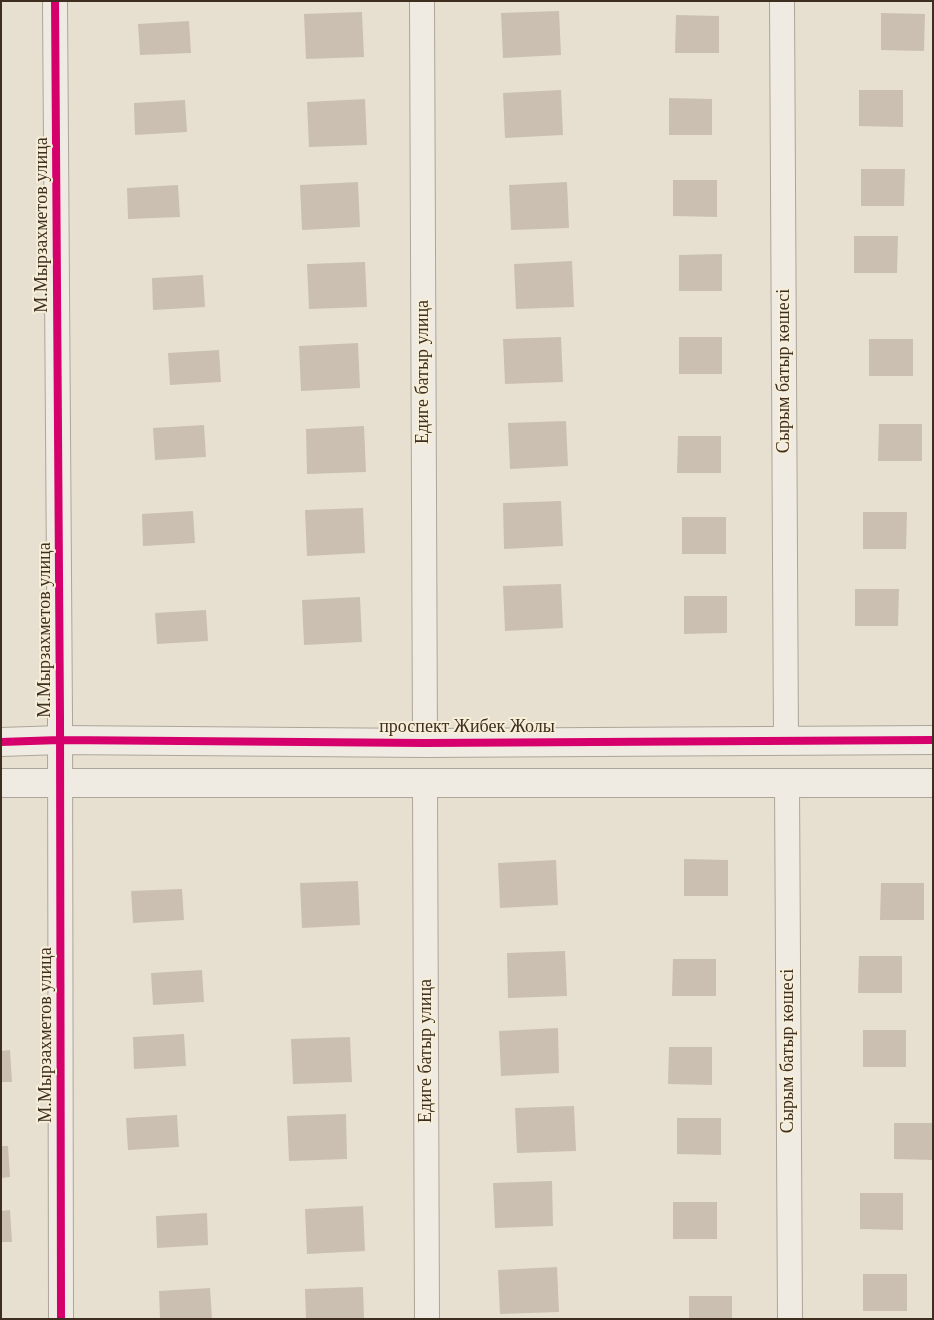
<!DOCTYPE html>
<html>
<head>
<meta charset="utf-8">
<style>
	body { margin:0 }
	#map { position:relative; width:934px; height:1320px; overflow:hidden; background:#e7e0d1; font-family:Georgia,serif }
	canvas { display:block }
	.frame { position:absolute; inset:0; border:2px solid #3d2e20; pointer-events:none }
</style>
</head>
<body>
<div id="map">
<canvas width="934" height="1320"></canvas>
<div class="frame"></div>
</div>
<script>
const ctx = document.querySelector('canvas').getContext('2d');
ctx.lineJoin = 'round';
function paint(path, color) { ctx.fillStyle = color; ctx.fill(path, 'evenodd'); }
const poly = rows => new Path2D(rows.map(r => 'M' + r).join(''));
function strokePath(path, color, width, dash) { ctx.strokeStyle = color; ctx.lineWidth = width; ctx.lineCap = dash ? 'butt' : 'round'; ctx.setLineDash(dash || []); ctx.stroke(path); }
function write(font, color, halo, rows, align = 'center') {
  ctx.font = font + ' Georgia,serif'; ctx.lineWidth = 4; ctx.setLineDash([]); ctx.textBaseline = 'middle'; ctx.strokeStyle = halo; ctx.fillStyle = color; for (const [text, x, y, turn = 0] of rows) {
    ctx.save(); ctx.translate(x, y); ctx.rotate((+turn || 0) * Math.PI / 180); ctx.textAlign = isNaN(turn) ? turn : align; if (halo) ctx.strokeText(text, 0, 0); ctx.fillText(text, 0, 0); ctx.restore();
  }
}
paint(poly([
	[559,11,561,55,503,58,501,13],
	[362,12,364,57,306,59,304,14],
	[881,13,925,14,924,51,881,50],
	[676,15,719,16,719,53,675,53],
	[189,21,191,53,140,55,138,24],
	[561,90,563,135,505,138,503,93],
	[859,90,903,90,903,127,859,126],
	[669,98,712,99,712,135,669,135],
	[365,99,367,145,309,147,307,102],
	[185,100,187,132,135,135,134,103],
	[861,169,905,169,904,206,861,206],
	[673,180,717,180,717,217,673,216],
	[358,182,360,227,302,230,300,185],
	[567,182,569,228,511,230,509,185],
	[178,185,180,217,128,219,127,188],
	[854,236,898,236,897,273,854,273],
	[722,254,722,291,679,291,679,255],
	[572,261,574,307,516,309,514,264],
	[365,262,367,307,309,309,307,264],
	[203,275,205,307,153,310,152,278],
	[561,337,563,382,505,384,503,339],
	[679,337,722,337,722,374,679,374],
	[869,339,913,339,913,376,869,376],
	[358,343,360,388,301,391,299,346],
	[219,350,221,382,170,385,168,353],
	[566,421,568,466,510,469,508,423],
	[879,424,922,424,922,461,878,461],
	[204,425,206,457,155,460,153,428],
	[364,426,366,472,307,474,306,429],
	[678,436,721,436,721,473,677,473],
	[561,501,563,546,504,549,503,503],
	[363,508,365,553,307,556,305,510],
	[193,511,195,543,143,546,142,514],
	[863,512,907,512,906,549,863,549],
	[682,517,726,517,726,554,682,554],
	[561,584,563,628,505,631,503,586],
	[855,589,899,589,898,626,855,626],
	[684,596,727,596,727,633,684,634],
	[360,597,362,642,304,645,302,600],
	[206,610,208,641,157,644,155,613],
	[684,859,728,860,728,896,684,896],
	[556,860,558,905,500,908,498,863],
	[358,881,360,925,302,928,300,883],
	[881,883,924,883,924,920,880,920],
	[182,889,184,920,133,923,131,891],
	[565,951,567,996,508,998,507,953],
	[859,956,902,956,902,993,858,993],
	[673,959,716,959,716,996,672,996],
	[202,970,204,1002,153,1005,151,973],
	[558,1028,559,1073,501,1076,499,1031],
	[863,1030,906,1030,906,1067,863,1067],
	[184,1034,186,1066,134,1069,133,1037],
	[350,1037,352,1082,293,1084,291,1039],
	[669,1047,712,1047,712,1085,668,1084],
	[10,1050,12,1082,1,1082,1,1051],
	[574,1106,576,1151,517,1153,515,1108],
	[346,1114,347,1159,289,1161,287,1116],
	[177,1115,179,1147,128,1150,126,1118],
	[677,1118,721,1118,721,1155,677,1154],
	[894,1123,933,1123,933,1160,894,1159],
	[1,1146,8,1146,10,1177,1,1178],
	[552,1181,553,1226,495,1228,493,1183],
	[860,1193,903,1193,903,1230,860,1229],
	[673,1202,717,1202,717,1239,673,1239],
	[363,1206,365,1251,307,1254,305,1209],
	[10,1210,12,1242,1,1242,1,1211],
	[207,1213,208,1245,157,1248,156,1216],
	[557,1267,559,1312,500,1314,498,1270],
	[863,1274,907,1274,907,1311,863,1311],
	[363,1287,364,1319,306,1319,305,1289],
	[210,1288,212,1319,160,1319,159,1291],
	[689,1296,732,1296,732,1319,689,1319]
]), '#cbbfb2');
const minor = poly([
	[55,1,60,718,61,1319],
	[422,1,425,743],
	[782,1,786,741],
	[787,783,790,1319],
	[425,784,427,1319]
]);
const tertiary = poly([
	[1,742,60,740,425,743,933,740],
	[1,783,933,783]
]);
strokePath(minor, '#ada599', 26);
strokePath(tertiary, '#ada599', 30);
strokePath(minor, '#efebe3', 24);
strokePath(tertiary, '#efebe3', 28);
strokePath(poly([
	[55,1,60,718,61,1319],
	[1,742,60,740,425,743,933,740]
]), '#d6006c', 8);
write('18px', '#3d2e20', '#f7eed8', [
	["М.Мырзахметов улица",42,225,-90],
	["Сырым батыр көшесі",784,371,-90],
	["Едиге батыр улица",423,372,-90],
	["М.Мырзахметов улица",45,630,-90],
	["проспект Жибек Жолы",467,727],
	["М.Мырзахметов улица",46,1035,-90],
	["Едиге батыр улица",426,1051,-90],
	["Сырым батыр көшесі",788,1051,-90]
]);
</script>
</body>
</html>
